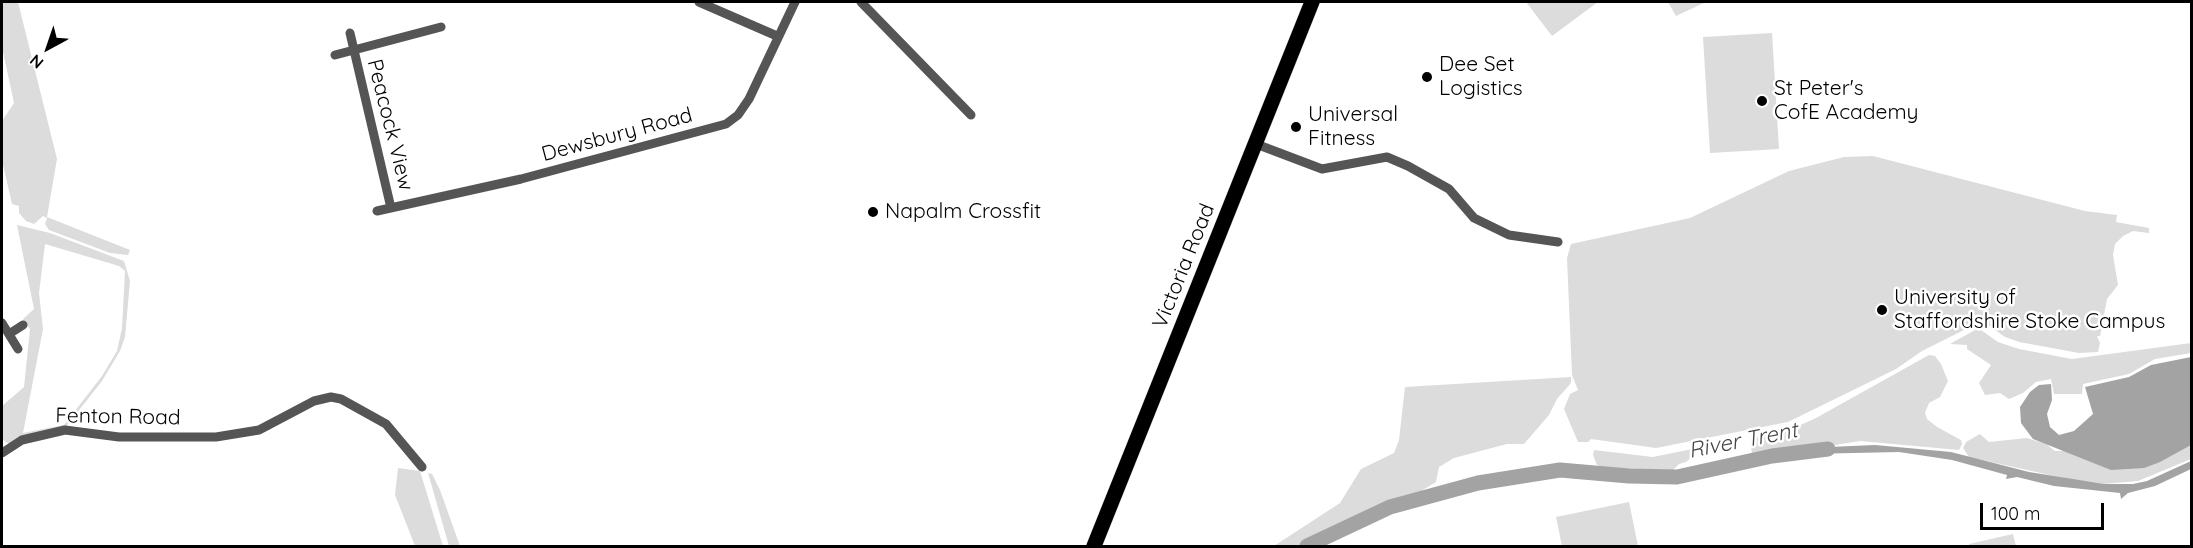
<!DOCTYPE html>
<html>
<head>
<meta charset="utf-8">
<style>
	body { margin:0 }
	#map { position:relative; width:2193px; height:548px; overflow:hidden; background:#fff; font-family:Quicksand,sans-serif }
	canvas { display:block }
	.frame { position:absolute; inset:0; border:3px solid #000; pointer-events:none }
	.north { position:absolute; left:18px; top:18px; width:60px; height:60px; -webkit-text-stroke:4px #fff; paint-order:stroke; rotate:220deg; font-size:16px; font-weight:700; line-height:24px; text-align:center; color:#000 }
	.north::after { content:''; display:block; margin:auto; width:21px; height:27px; background:#000; clip-path:polygon(50% 0,100% 100%,50% 72%,0 100%) }
	.scale { position:absolute; left:1980px; top:503px; width:124px; height:27px; box-sizing:border-box; border:3px solid #000; border-top:0; padding-left:8px; font-size:18px; line-height:21px; white-space:nowrap; color:#000; -webkit-text-stroke:4px #fff; paint-order:stroke }
</style>
</head>
<body>
<div id="map">
<canvas width="2193" height="548"></canvas>
<div class="frame"></div>
<div class="north">N</div>
<div class="scale">100 m</div>
</div>
<script>
const ctx = document.querySelector('canvas').getContext('2d');
ctx.lineJoin = 'round';
function paint(path, color) { ctx.fillStyle = color; ctx.fill(path, 'evenodd'); }
const poly = rows => new Path2D(rows.map(r => 'M' + r).join(''));
function strokePath(path, color, width, dash) { ctx.strokeStyle = color; ctx.lineWidth = width; ctx.lineCap = dash ? 'butt' : 'round'; ctx.setLineDash(dash || []); ctx.stroke(path); }
function write(font, color, halo, rows, align = 'center') {
  ctx.font = font + ' Quicksand,sans-serif'; ctx.lineWidth = 5; ctx.setLineDash([]); ctx.textBaseline = 'middle'; ctx.strokeStyle = halo; ctx.fillStyle = color; for (const [text, x, y, turn = 0] of rows) {
    ctx.save(); ctx.translate(x, y); ctx.rotate((+turn || 0) * Math.PI / 180); ctx.textAlign = isNaN(turn) ? turn : align; if (halo) ctx.strokeText(text, 0, 0); ctx.fillText(text, 0, 0); ctx.restore();
  }
}
paint(poly([
	[2,2,18,2,57,159,47,217,130,250,128,255,110,253,49,230,45,224,47,218,43,216,34,224,26,221,19,213,19,206,12,204,2,160,2,121,14,103,2,47],
	[1526,2,1598,2,1552,36],
	[1668,2,1706,2,1676,16],
	[1772,33,1779,149,1710,153,1703,37],
	[1873,156,2085,211,2117,215,2116,222,2149,228,2149,233,2133,231,2123,236,2115,244,2113,255,2118,285,2107,299,2100,336,2097,336,2100,343,2098,352,2079,353,2019,342,2005,337,1988,325,1976,324,1922,351,1896,369,1788,422,1656,448,1591,439,1588,442,1578,442,1564,409,1570,394,1578,390,1572,375,1567,258,1571,244,1690,218,1789,171,1844,157],
	[17,225,50,233,124,261,130,281,125,337,120,351,102,381,65,428,10,445,2,439,2,406,24,387,30,329,23,319,34,309],
	[45,244,119,266,125,271,122,328,117,351,102,376,64,425,23,433,43,329,39,293],
	[1975,330,1981,330,1998,342,2019,349,2072,359,2191,343,2191,353,2155,359,2129,374,2083,384,2082,394,2054,394,2051,379,2036,382,2023,393,2009,399,2000,393,1985,395,1979,383,1991,365,1967,349,1967,345,1950,344],
	[1929,355,1935,356,1941,364,1948,381,1940,397,1929,403,1925,413,1927,419,1937,427,1961,440,1962,444,1959,450,1860,441,1785,453,1752,454,1750,439,1796,427,1816,418],
	[1571,377,1571,383,1557,399,1549,415,1524,444,1507,444,1454,458,1439,467,1436,482,1421,491,1361,514,1298,546,1274,546,1340,503,1361,469,1394,453,1399,440,1405,387],
	[1980,434,1989,442,2027,438,2046,444,2055,451,2093,451,2191,435,2191,459,2138,481,2103,484,2072,480,1969,457,1963,448,1966,442],
	[1692,449,1694,455,1686,462,1679,464,1672,471,1663,472,1612,470,1597,465,1593,455,1594,450,1653,457],
	[398,468,420,471,443,546,415,546,395,495],
	[428,473,432,474,440,490,460,546,449,546],
	[1629,502,1638,546,1562,546,1556,517],
	[2013,534,2016,546,1969,546,1969,544]
]), '#dcdcdc');
paint(poly([
	[2191,357,2191,445,2160,462,2144,468,2111,470,2033,439,2021,423,2020,407,2030,392,2039,385,2051,384,2052,400,2047,414,2050,427,2059,435,2074,431,2093,414,2085,387,2129,377,2151,365],
	[1875,445,1951,452,2029,472,2104,484,2133,484,2147,481,2191,461,2191,469,2155,486,2128,493,2121,499,2120,493,2054,486,2017,477,2006,479,2007,475,1952,460,1899,452,1808,454,1807,448]
]), '#a3a3a3');
strokePath(poly([
	[1307,546,1390,507,1478,483,1560,470,1629,476,1677,477,1772,456,1828,449]
]), '#a3a3a3', 15);
const primary = poly([
	[1094,546,1312,2]
]);
strokePath(primary, '#dbdbdb', 16);
strokePath(poly([
	[699,2,777,36],
	[861,2,971,115],
	[350,33,391,208],
	[335,55,441,27],
	[1256,144,1322,169,1387,157,1408,166,1449,189,1474,218,1509,235,1558,242],
	[377,211,521,179,726,124,738,115,749,99,795,2],
	[2,323,18,349],
	[9,334,23,325],
	[2,453,22,440,65,430,119,437,216,437,259,430,314,401,331,397,341,399,386,424,422,467]
]), '#555', 9);
strokePath(primary, '#000', 15);
for (const [x, y, r, color] of [
	[1427,77,6,"#000"],
	[1762,101,6,"#000"],
	[1296,127,6,"#000"],
	[873,212,6,"#000"],
	[1882,310,6,"#000"]
]) { const dot = new Path2D(); dot.arc(x, y, r, 0, 2 * Math.PI); ctx.fillStyle = color; ctx.fill(dot); strokePath(dot, '#fff', 2); }
write('21px', '#000', '#fff', [
	["Dee Set",1439,65],
	["Logistics",1439,89],
	["St Peter's",1774,89],
	["CofE Academy",1774,113],
	["Universal",1308,115],
	["Fitness",1308,139],
	["Napalm Crossfit",885,212],
	["University of",1894,298],
	["Staffordshire Stoke Campus",1894,322]
], 'left');
write('21px', '#000', '#fff', [
	["Peacock View",390,125,76],
	["Dewsbury Road",617,135,-15],
	["Victoria Road",1184,266,-68],
	["Fenton Road",118,417,1]
]);
write('italic 22px', '#444', '#fff', [
	["River Trent",1743,441,-11]
]);
</script>
</body>
</html>
